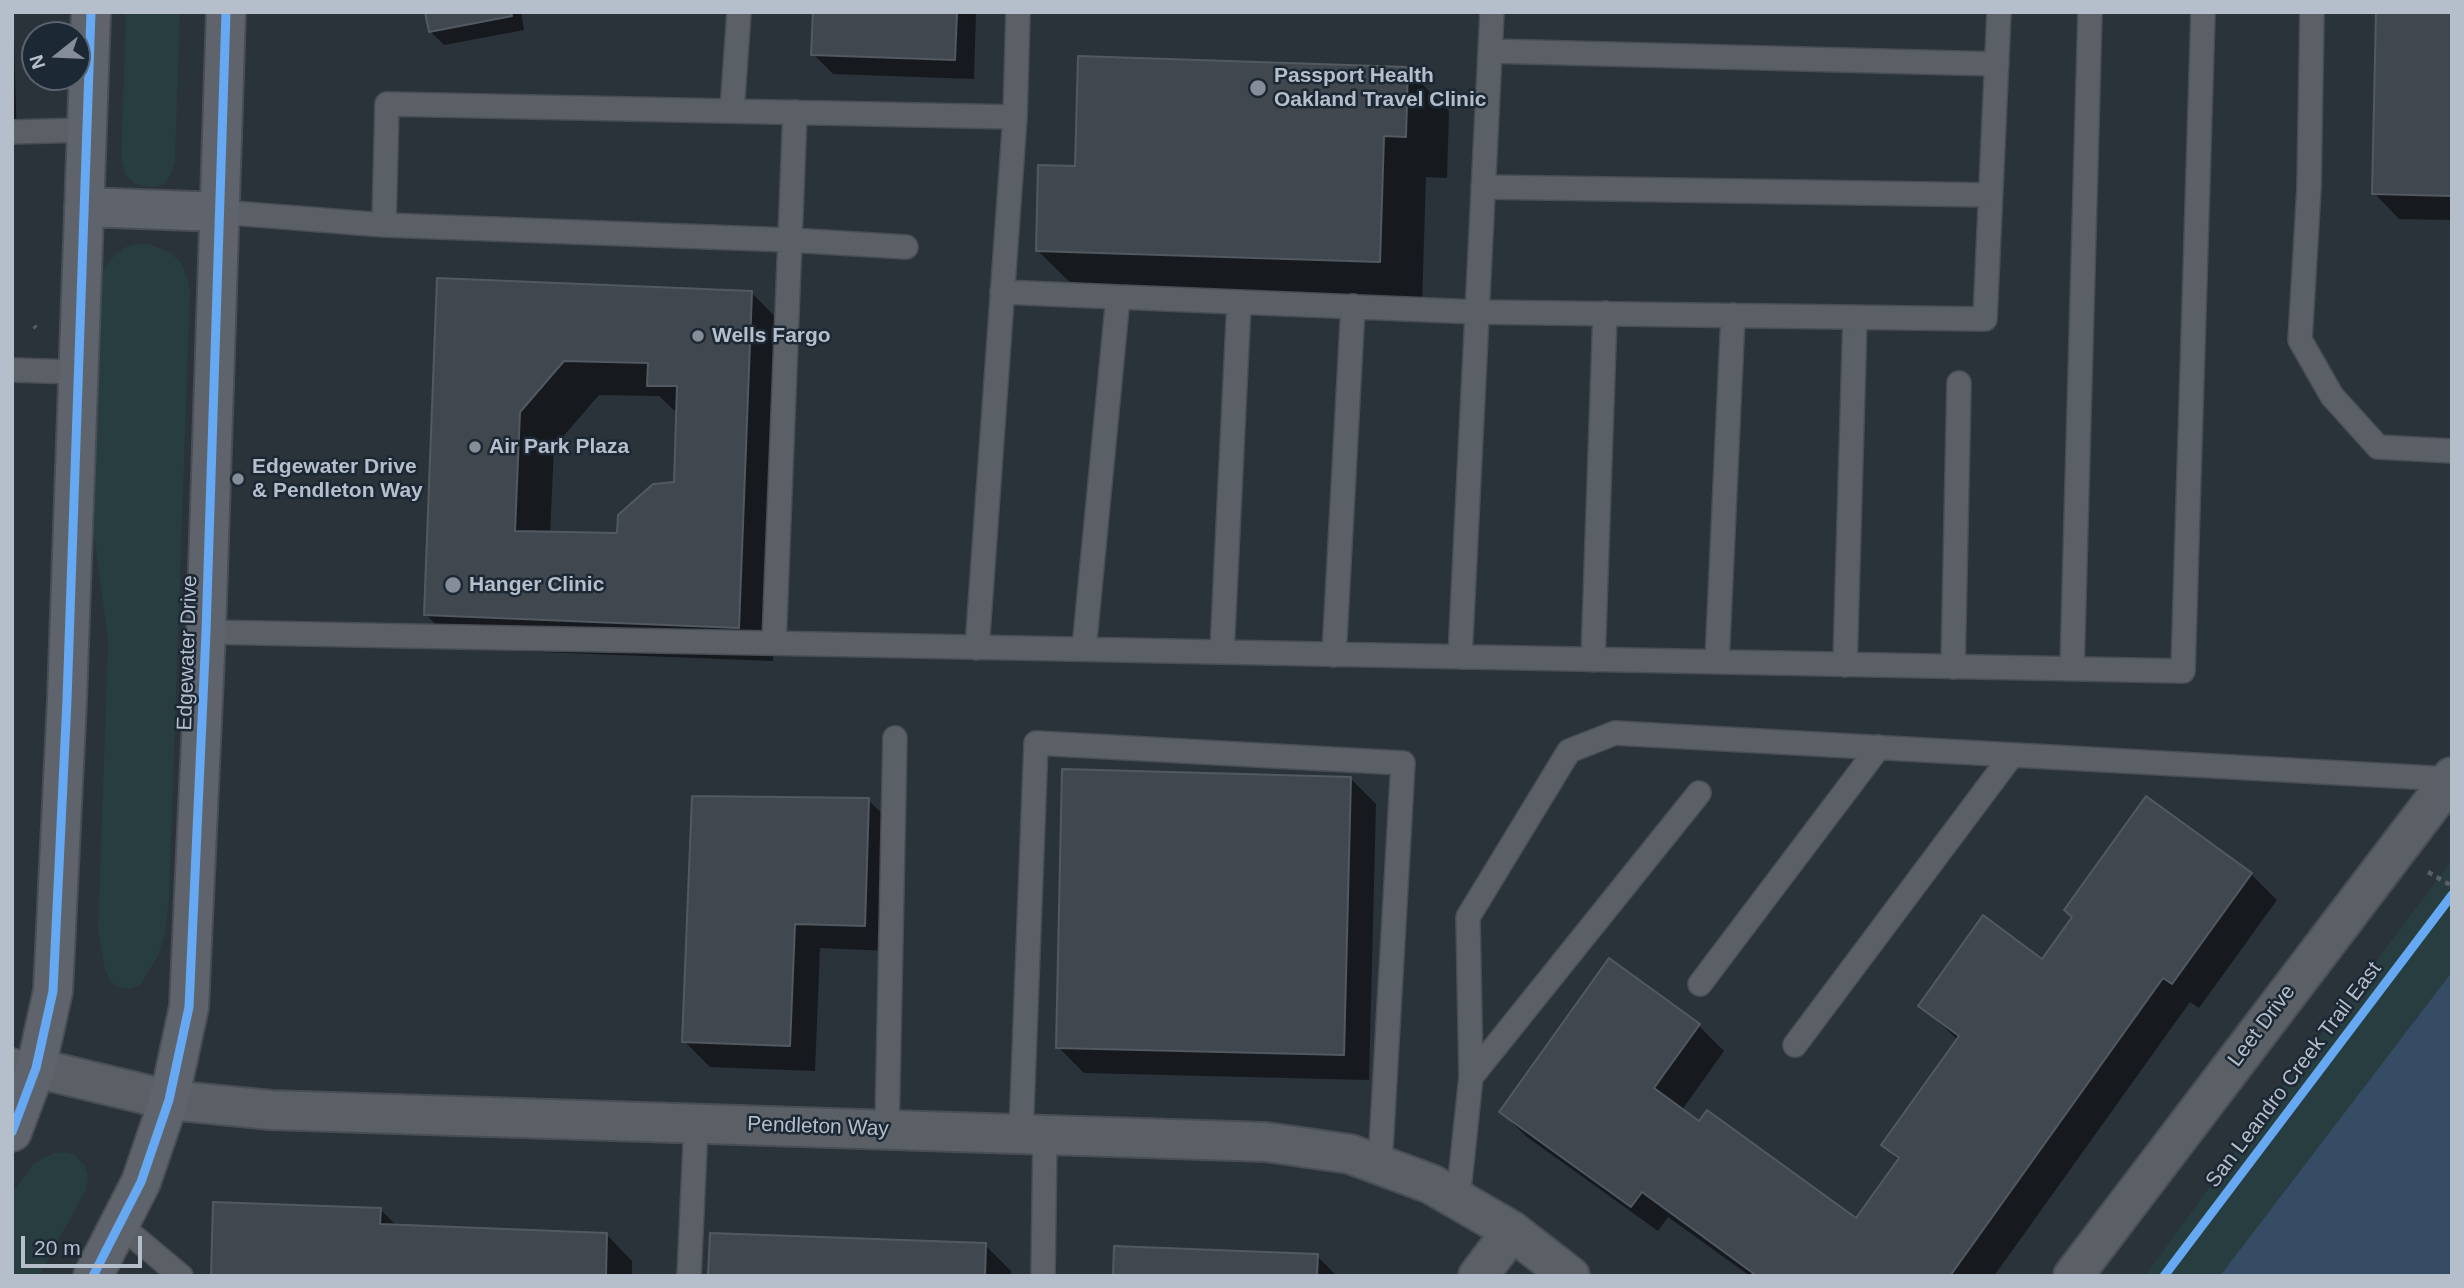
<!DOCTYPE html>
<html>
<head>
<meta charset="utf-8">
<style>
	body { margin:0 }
	#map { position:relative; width:2464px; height:1288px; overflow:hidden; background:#2a323a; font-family:Arial,sans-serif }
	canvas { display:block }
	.frame { position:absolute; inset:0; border:14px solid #b5becb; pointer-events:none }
	.north { position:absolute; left:21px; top:21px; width:70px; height:70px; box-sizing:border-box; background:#1d2835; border:2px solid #5a6471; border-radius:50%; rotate:252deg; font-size:19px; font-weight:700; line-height:28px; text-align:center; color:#b5becb }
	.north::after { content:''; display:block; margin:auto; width:24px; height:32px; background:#848d98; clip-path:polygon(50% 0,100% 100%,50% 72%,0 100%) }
	.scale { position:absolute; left:21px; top:1236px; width:121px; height:32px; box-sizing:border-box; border:4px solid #b5becb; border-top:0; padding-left:9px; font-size:21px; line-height:24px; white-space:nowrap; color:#b5becb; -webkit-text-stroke:5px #1d2835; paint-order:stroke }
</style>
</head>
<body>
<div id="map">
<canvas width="2464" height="1288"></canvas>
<div class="frame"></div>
<div class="north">N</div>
<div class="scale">20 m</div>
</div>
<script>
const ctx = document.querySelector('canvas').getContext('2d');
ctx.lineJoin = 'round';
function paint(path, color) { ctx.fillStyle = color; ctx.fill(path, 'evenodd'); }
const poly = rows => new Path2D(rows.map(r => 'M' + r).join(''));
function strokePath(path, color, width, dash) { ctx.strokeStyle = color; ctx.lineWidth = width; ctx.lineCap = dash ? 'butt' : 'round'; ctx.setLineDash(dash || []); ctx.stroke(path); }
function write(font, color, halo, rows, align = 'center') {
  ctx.font = font + ' Arial,sans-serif'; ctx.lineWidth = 5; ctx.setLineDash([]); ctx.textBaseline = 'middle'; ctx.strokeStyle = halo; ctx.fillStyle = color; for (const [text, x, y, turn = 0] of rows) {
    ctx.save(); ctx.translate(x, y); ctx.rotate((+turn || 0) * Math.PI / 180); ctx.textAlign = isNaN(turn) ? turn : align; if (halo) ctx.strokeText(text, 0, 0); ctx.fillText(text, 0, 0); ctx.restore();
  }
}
paint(poly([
	[126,12,180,12,175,163,170,176,165,183,156,187,147,187,135,184,125,174,121,158],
	[135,244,148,244,170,252,181,263,187,276,190,291,169,901,165,933,159,954,141,984,131,989,120,988,111,982,105,970,98,931,108,641,94,534,92,496,99,284,103,269,113,257,123,248],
	[2452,860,2452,1276,2145,1276,2284,1084],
	[65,1152,74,1154,85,1166,88,1177,86,1190,39,1276,12,1276,12,1193,33,1164,54,1153]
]), '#273d40');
paint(poly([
	[2452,972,2452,1276,2220,1276]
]), '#364b64');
paint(poly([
	[427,12,521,12,524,30,444,45,430,31],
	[814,12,976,12,974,79,833,74,813,54],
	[2452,12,2452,220,2399,219,2374,193],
	[12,36,14,38,17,143,12,143],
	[1407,69,1449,111,1447,178,1426,177,1422,304,1080,292,1037,250,1077,168],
	[439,280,751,292,785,327,773,661,461,649,426,615],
	[599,395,659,396,678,414,676,484,619,534,550,534,554,447],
	[1350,778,1376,804,1369,1080,1084,1073,1058,1047],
	[868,800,894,825,890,951,820,948,815,1071,710,1067,684,1041],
	[2251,874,2277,900,2199,1008,2190,1002,1994,1276,1750,1276,1668,1217,1658,1231,1527,1137,1501,1112,1699,1026,1724,1051,1682,1110,1856,1220,1899,1161,1883,1145,1958,1040,1920,1005,2042,961],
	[381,1210,398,1227,607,1235,632,1261,632,1276,212,1276],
	[985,1245,1011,1271,1011,1276,710,1276],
	[1317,1256,1337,1276,1115,1276]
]), '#0007');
const building = poly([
	[425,12,511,12,512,16,429,32,425,12],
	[813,12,957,12,955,60,811,55,813,12],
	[2376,12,2452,12,2452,196,2372,194,2376,12],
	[1078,56,1408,67,1406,137,1384,136,1380,262,1036,251,1038,165,1075,166,1078,56],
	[437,278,752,291,739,628,424,615,437,278],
	[564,361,648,363,647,386,677,386,674,482,653,484,618,515,617,533,515,531,520,412,564,361],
	[1062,769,1351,777,1344,1055,1056,1048,1062,769],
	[692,796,869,798,865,926,795,924,790,1046,682,1042,692,796],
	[2146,796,2252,873,2172,984,2163,978,1950,1276,1757,1276,1642,1192,1631,1207,1499,1112,1609,958,1700,1024,1654,1088,1699,1121,1707,1110,1856,1218,1899,1158,1881,1145,1959,1036,1918,1006,1983,915,2042,959,2072,917,2064,910,2146,796],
	[213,1202,381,1208,380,1224,607,1233,606,1276,211,1276,213,1202],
	[710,1233,986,1243,985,1276,708,1276,710,1233],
	[1114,1246,1318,1254,1317,1276,1113,1276,1114,1246]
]);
paint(building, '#41474e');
strokePath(building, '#525961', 2);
const service = poly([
	[2312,12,2309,188,2300,340,2332,396,2378,447,2452,451],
	[1490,51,1997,64],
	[732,111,739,12],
	[12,132,86,130],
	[1483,187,1990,195],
	[220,212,384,225,387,104,1015,117,1018,12],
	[384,225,790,240,906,247],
	[1002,292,1118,297],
	[12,370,78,372],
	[206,632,2183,671,2203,12],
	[774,643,795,112],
	[977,648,1015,117],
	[1084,649,1118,297,1477,312,1985,319,1999,12],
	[1222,652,1239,302],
	[1334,655,1353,306],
	[1460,657,1492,12],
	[1593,660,1605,313],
	[1717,662,1733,315],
	[1845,665,1855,317],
	[1953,667,1959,383],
	[2072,669,2090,12],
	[1700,984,1879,747],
	[1795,1045,2012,755],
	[12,1060,36,1068],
	[1471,1077,1468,917,1569,751,1615,733,2450,779],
	[887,1129,895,738],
	[1021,1134,1036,743,1403,763,1380,1165],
	[1458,1199,1471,1077,1699,793],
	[120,1225,181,1276],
	[689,1276,696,1124],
	[1043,1276,1045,1135]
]);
const minor = poly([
	[36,1068,169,1100,271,1110,1266,1142,1350,1154,1431,1184,1512,1231,1570,1276],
	[1478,1276,1512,1231],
	[2073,1276,2452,777]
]);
const secondary = poly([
	[84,207,220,212],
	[12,1132,36,1068,53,991,67,700,91,12],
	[93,1276,141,1182,169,1100,189,1007,206,632,226,12]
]);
strokePath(service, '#494e54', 26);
strokePath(minor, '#494e54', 42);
strokePath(secondary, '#494e54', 42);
strokePath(poly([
	[34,326,36,328],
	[2428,872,2452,886]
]), '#585f65', 4.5, [5, 5]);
strokePath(service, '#5b6067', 23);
strokePath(minor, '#5b6067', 38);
strokePath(secondary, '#5f646c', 38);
strokePath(poly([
	[12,1132,36,1068,53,991,67,700,91,12],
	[93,1276,141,1182,169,1100,189,1007,206,632,226,12],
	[2164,1276,2452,895]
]), '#66a8f1', 9);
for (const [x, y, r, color] of [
	[1258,88,9,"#848d98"],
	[698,336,7,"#848d98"],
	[475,447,7,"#848d98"],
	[238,479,7,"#848d98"],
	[453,585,9,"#848d98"]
]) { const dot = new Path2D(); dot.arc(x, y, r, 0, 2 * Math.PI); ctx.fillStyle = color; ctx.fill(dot); strokePath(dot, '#1d2835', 2.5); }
write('bold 21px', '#b5becb', '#1d2835', [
	["Passport Health",1274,76],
	["Oakland Travel Clinic",1274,100],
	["Wells Fargo",712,336],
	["Air Park Plaza",489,447],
	["Edgewater Drive",252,467],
	["& Pendleton Way",252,491],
	["Hanger Clinic",469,585]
], 'left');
write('21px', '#b5becb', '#1d2835', [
	["Edgewater Drive",188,653,-88],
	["Leet Drive",2262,1026,-53],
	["San Leandro Creek Trail East",2294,1075,-53],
	["Pendleton Way",818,1127,2]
]);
</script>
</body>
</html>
